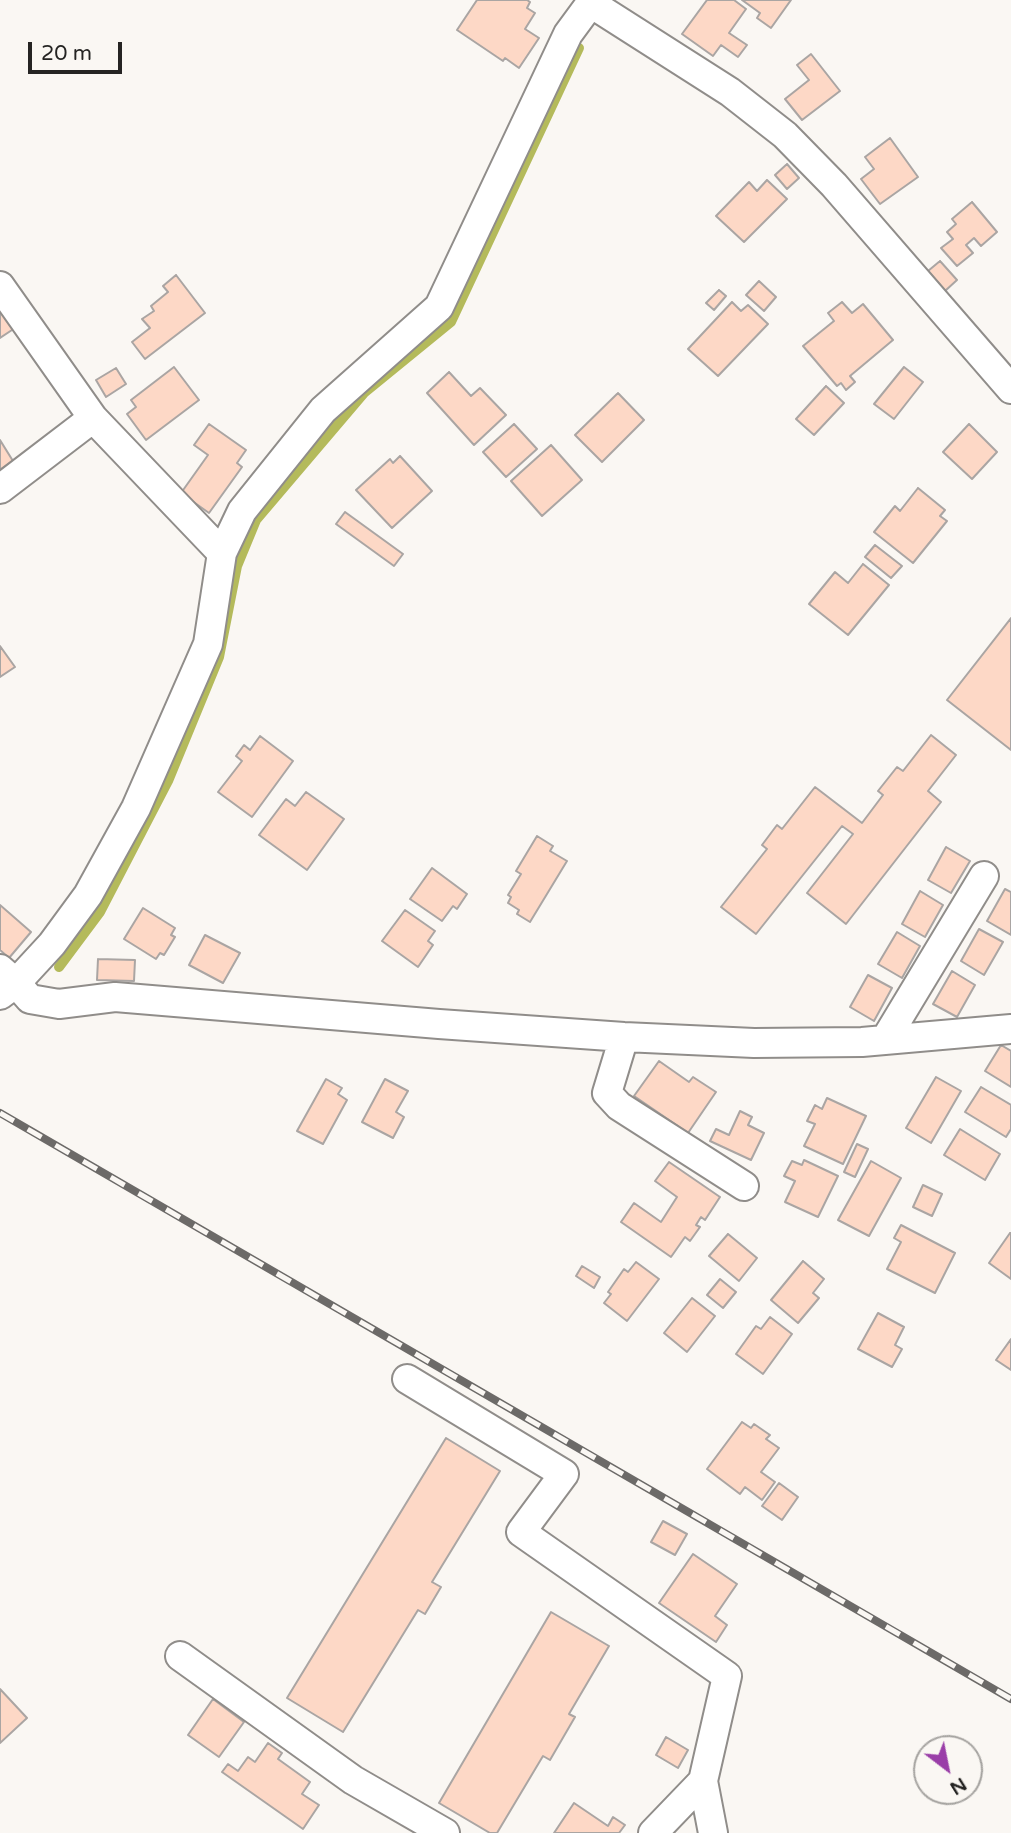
<!DOCTYPE html>
<html>
<head>
<meta charset="utf-8">
<style>
	body { margin:0 }
	#map { position:relative; width:1011px; height:1833px; overflow:hidden; background:#faf7f3; font-family:"Varela Round",sans-serif }
	canvas { display:block }
	.north { position:absolute; left:913px; top:1735px; width:70px; height:70px; box-sizing:border-box; background:#faf7f3; border:2px solid #a5a3a0; border-radius:50%; rotate:148deg; font-size:19px; font-weight:700; line-height:28px; text-align:center; color:#252423 }
	.north::after { content:''; display:block; margin:auto; width:24px; height:32px; background:#9a3ea8; clip-path:polygon(50% 0,100% 100%,50% 72%,0 100%) }
	.scale { position:absolute; left:28px; top:42px; width:94px; height:32px; box-sizing:border-box; border:4px solid #252423; border-top:0; padding-left:9px; font-size:21px; line-height:24px; white-space:nowrap; color:#252423; -webkit-text-stroke:5px #faf7f3; paint-order:stroke }
</style>
</head>
<body>
<div id="map">
<canvas width="1011" height="1833"></canvas>
<div class="north">N</div>
<div class="scale">20 m</div>
</div>
<script>
const ctx = document.querySelector('canvas').getContext('2d');
ctx.lineJoin = 'round';
const poly = rows => new Path2D(rows.map(r => 'M' + r).join(''));
function strokePath(path, color, width, dash) { ctx.strokeStyle = color; ctx.lineWidth = width; ctx.lineCap = dash ? 'butt' : 'round'; ctx.setLineDash(dash || []); ctx.stroke(path); }
function paint(path, color) { ctx.fillStyle = color; ctx.fill(path, 'evenodd'); }
strokePath(poly([
	[59,967,100,912,168,781,219,657,237,566,256,520,364,393,451,322,579,48]
]), '#b4ba5b', 10);
const building = poly([
	[477,0,527,0,530,2,527,8,535,13,525,29,539,38,519,68,505,58,503,61,457,30,477,0],
	[707,0,734,0,746,9,729,33,747,45,738,57,721,45,713,56,682,34,707,0],
	[742,0,791,0,771,28,757,18,760,13,742,0],
	[811,54,840,91,802,120,785,99,809,80,797,65,811,54],
	[890,138,918,177,880,204,861,179,874,169,865,157,890,138],
	[787,164,799,178,787,189,775,175,787,164],
	[767,180,787,199,744,242,716,216,749,182,757,191,767,180],
	[972,202,997,232,981,246,974,238,966,245,973,253,957,266,941,248,953,239,947,232,956,224,952,219,972,202],
	[940,261,957,280,945,291,928,271,940,261],
	[176,275,205,313,145,359,132,342,150,328,142,319,154,311,151,306,168,292,163,286,176,275],
	[759,281,776,297,764,311,746,295,759,281],
	[719,290,726,296,714,310,706,303,719,290],
	[732,302,741,311,748,305,768,324,718,376,688,349,732,302],
	[842,302,852,313,863,304,893,340,850,376,855,382,846,390,841,383,837,386,803,346,834,321,828,313,842,302],
	[0,305,15,328,0,338,0,305],
	[174,367,199,400,146,440,127,414,136,407,131,400,174,367],
	[904,367,923,382,894,419,874,404,904,367],
	[116,368,126,384,106,397,96,380,116,368],
	[449,372,471,396,480,388,506,415,474,445,427,393,449,372],
	[826,386,844,403,814,435,796,419,826,386],
	[618,393,644,420,602,462,575,435,618,393],
	[209,424,246,450,237,463,242,467,209,513,181,493,208,455,194,445,209,424],
	[514,424,537,449,506,477,483,452,514,424],
	[969,424,997,452,972,479,943,452,969,424],
	[0,440,13,461,0,470,0,440],
	[551,445,582,480,542,516,511,481,551,445],
	[400,456,432,491,392,528,356,490,390,459,393,463,400,456],
	[918,488,945,510,940,516,947,521,913,563,874,532,895,506,900,511,918,488],
	[345,512,403,554,394,566,336,524,345,512],
	[875,545,902,566,891,578,865,557,875,545],
	[863,564,889,585,848,635,809,604,835,572,848,583,863,564],
	[1011,618,1011,750,947,700,1011,618],
	[0,646,15,667,0,677,0,646],
	[931,735,956,755,928,791,941,802,846,924,807,893,853,834,842,826,756,934,721,907,767,849,762,845,777,825,782,829,815,787,862,823,883,795,878,791,897,767,903,771,931,735],
	[260,736,293,761,252,817,218,792,242,761,236,756,244,745,250,750,260,736],
	[306,792,344,819,307,870,259,835,286,799,295,806,306,792],
	[537,836,553,846,550,851,567,861,530,922,517,914,519,910,508,903,511,897,508,895,521,874,516,871,537,836],
	[946,847,970,861,951,893,928,880,946,847],
	[432,868,467,894,457,909,453,906,442,921,410,899,432,868],
	[1005,889,1011,892,1011,935,987,921,1005,889],
	[920,891,943,905,925,937,902,924,920,891],
	[0,905,31,932,9,958,0,950,0,905],
	[143,908,175,928,171,935,175,937,164,955,160,953,156,959,124,939,143,908],
	[405,910,435,931,428,941,433,945,418,967,382,941,405,910],
	[979,929,1003,942,984,975,961,961,979,929],
	[897,932,920,946,902,978,878,964,897,932],
	[205,935,240,953,223,983,189,965,205,935],
	[98,959,135,960,134,981,97,980,98,959],
	[952,971,975,985,957,1017,933,1004,952,971],
	[868,975,892,988,874,1021,850,1007,868,975],
	[1001,1045,1011,1051,1011,1087,985,1071,1001,1045],
	[659,1061,689,1082,693,1077,716,1092,688,1133,634,1096,659,1061],
	[936,1077,961,1091,931,1143,906,1128,936,1077],
	[326,1079,342,1088,338,1094,347,1100,323,1144,297,1131,326,1079],
	[385,1079,408,1091,396,1112,404,1117,393,1138,362,1122,385,1079],
	[981,1087,1011,1105,1011,1129,1006,1137,965,1112,981,1087],
	[827,1098,866,1116,843,1164,804,1146,815,1124,807,1121,815,1105,822,1109,827,1098],
	[740,1111,752,1117,748,1125,764,1133,751,1160,710,1141,716,1129,729,1135,740,1111],
	[960,1129,1000,1154,985,1180,944,1155,960,1129],
	[857,1144,868,1149,855,1177,844,1172,857,1144],
	[804,1160,838,1176,818,1217,785,1202,795,1181,784,1176,792,1161,802,1165,804,1160],
	[871,1161,901,1178,869,1236,838,1220,871,1161],
	[669,1162,720,1197,705,1220,701,1217,696,1225,700,1227,690,1241,685,1237,671,1257,621,1222,634,1203,661,1222,677,1197,655,1181,669,1162],
	[923,1185,942,1194,932,1216,913,1207,923,1185],
	[901,1225,955,1253,935,1293,887,1269,901,1242,894,1238,901,1225],
	[1010,1233,1011,1233,1011,1279,989,1263,1010,1233],
	[728,1234,757,1258,739,1281,709,1256,728,1234],
	[803,1261,824,1279,813,1293,819,1298,798,1323,771,1300,803,1261],
	[636,1262,659,1279,627,1321,604,1303,611,1294,608,1292,624,1269,628,1272,636,1262],
	[582,1266,600,1277,594,1288,576,1276,582,1266],
	[720,1279,736,1292,723,1308,707,1295,720,1279],
	[692,1298,715,1316,687,1352,664,1333,692,1298],
	[878,1313,904,1327,895,1345,902,1349,892,1367,858,1349,878,1313],
	[770,1317,792,1334,763,1374,736,1354,756,1326,761,1329,770,1317],
	[1011,1339,1011,1370,996,1360,1011,1339],
	[742,1422,751,1428,754,1424,770,1435,766,1439,779,1448,761,1472,775,1482,762,1500,745,1487,740,1494,707,1469,742,1422],
	[446,1438,500,1471,432,1582,441,1587,425,1614,418,1610,343,1732,287,1698,446,1438],
	[779,1483,798,1497,782,1520,762,1506,779,1483],
	[663,1521,687,1534,675,1555,651,1542,663,1521],
	[693,1554,737,1584,715,1616,727,1625,716,1642,659,1603,693,1554],
	[551,1612,609,1646,569,1714,575,1717,550,1760,543,1756,497,1833,490,1833,439,1803,551,1612],
	[0,1689,27,1718,0,1743,0,1689],
	[213,1699,244,1722,219,1757,188,1735,213,1699],
	[666,1737,688,1750,678,1768,656,1755,666,1737],
	[268,1743,282,1753,278,1759,310,1782,302,1794,319,1805,303,1829,222,1772,228,1764,238,1771,248,1757,255,1762,268,1743],
	[574,1803,608,1826,613,1817,625,1825,619,1833,554,1833,574,1803]
]);
paint(building, '#fdd8c6');
strokePath(building, '#aaa5a3', 2);
const street = poly([
	[592,4,730,92,785,135,834,185,1011,389],
	[0,286,93,418,222,553],
	[0,489,93,418],
	[0,969,16,983,30,999,59,1004,115,997,439,1024,624,1037,754,1043,862,1042,1011,1029],
	[0,995,16,983,52,944,88,895,136,808,208,644,222,553,242,511,323,410,439,307,568,34,593,0],
	[624,1037,607,1093,619,1106,744,1186],
	[885,1040,984,876],
	[407,1379,564,1474,521,1532,727,1676,703,1781,713,1833],
	[180,1656,353,1780,445,1833],
	[653,1833,703,1781]
]);
strokePath(street, '#908d8a', 32);
strokePath(street, '#fff', 28);
const rail = poly([
	[0,1113,1011,1699]
]);
strokePath(rail, '#6c6a68', 8);
strokePath(rail, '#faf7f3', 5, [16]);
</script>
</body>
</html>
